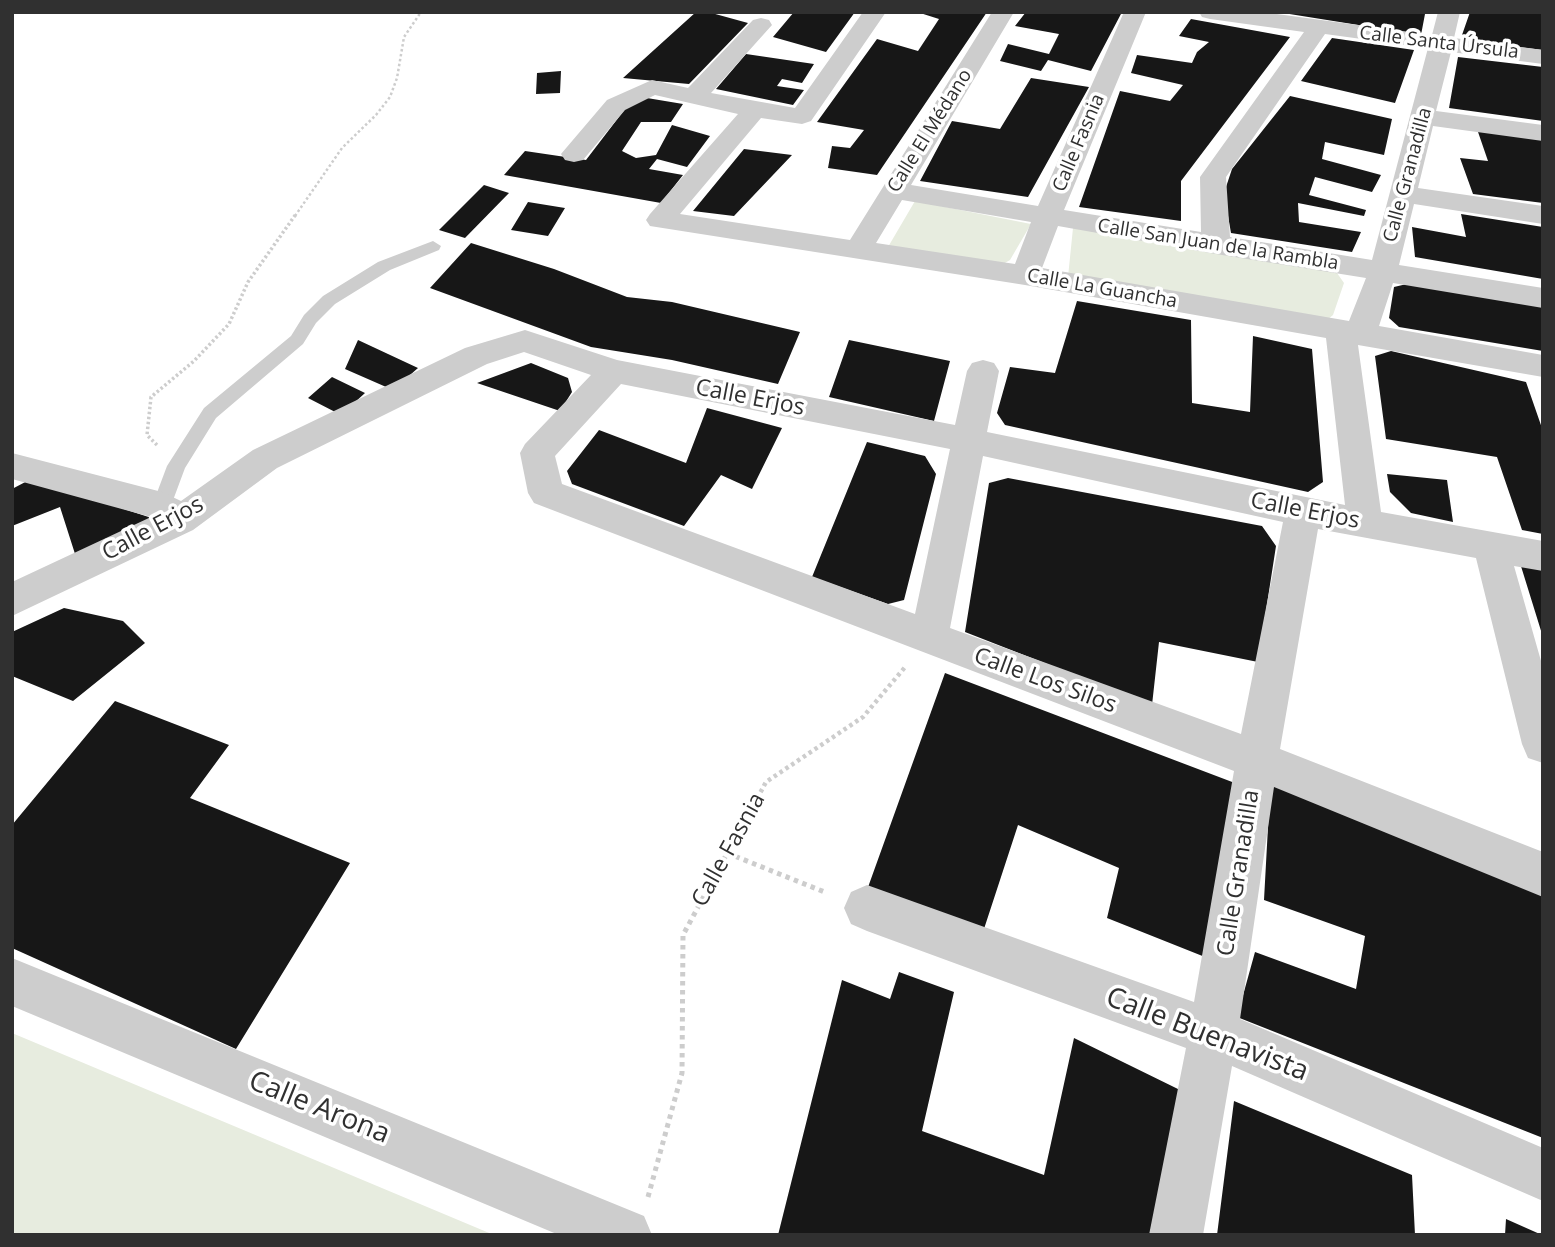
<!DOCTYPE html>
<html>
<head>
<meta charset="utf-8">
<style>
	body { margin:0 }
	#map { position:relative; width:1555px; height:1247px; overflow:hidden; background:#fff; font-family:"Open Sans",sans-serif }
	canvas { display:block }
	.frame { position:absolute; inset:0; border:14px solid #303030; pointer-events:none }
</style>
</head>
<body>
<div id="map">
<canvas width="1555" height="1247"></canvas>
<div class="frame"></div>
</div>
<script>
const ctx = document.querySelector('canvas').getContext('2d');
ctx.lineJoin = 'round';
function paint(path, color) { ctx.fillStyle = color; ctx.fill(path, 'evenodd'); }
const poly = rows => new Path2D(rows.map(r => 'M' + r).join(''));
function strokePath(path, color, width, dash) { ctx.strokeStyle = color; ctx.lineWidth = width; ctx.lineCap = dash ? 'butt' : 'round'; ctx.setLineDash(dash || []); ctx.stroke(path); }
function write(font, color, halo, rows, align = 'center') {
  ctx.font = font + ' "Open Sans",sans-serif'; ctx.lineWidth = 7; ctx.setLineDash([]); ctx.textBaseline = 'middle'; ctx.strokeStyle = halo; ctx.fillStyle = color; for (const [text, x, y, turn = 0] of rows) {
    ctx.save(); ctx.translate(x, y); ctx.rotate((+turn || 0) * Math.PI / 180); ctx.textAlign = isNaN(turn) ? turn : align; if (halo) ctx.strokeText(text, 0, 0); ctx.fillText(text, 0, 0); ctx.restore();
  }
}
paint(poly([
	[915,201,1031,224,1010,260,1003,264,888,247],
	[1073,228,1337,273,1344,283,1333,315,1327,320,1068,277],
	[12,1033,494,1235,12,1235]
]), '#e7ecdf');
paint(poly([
	[696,12,708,12,748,23,689,84,623,78],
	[794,12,855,12,826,52,773,37],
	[917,12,987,12,877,175,828,168,832,146,850,148,864,130,817,122,877,39,918,51,939,19],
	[1026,12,1122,12,1091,71,1048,60,1041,71,1000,61,1008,44,1049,54,1059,34,1015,26],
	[1277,12,1411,12,1425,14,1421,35],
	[1470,12,1543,12,1543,50,1486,43,1462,35],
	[1191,19,1290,37,1181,181,1181,221,1079,207,1120,91,1170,101,1183,85,1131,73,1137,55,1192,63,1197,52,1209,42,1179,36],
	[1332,38,1414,50,1395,103,1301,81],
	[746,54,814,64,802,83,782,79,777,86,804,90,793,105,716,89],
	[1458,57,1543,67,1543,121,1449,108],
	[561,71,560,93,536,94,537,73],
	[1031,78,1089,87,1028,197,920,181,952,121,1000,129],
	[1290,96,1392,119,1384,155,1325,142,1322,159,1381,175,1372,192,1315,177,1309,195,1366,210,1364,216,1298,203,1299,222,1361,232,1352,252,1231,233,1224,193,1232,169],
	[647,98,683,104,671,122,641,122,622,151,636,158,656,155,672,125,710,136,687,167,657,159,649,169,683,175,661,203,504,175,525,151,586,160,625,109],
	[1477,129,1543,139,1543,203,1473,194,1460,158,1488,161],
	[744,149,792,155,734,216,693,211],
	[484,185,509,193,465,238,439,230],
	[528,202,565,208,548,236,511,230],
	[1461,214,1543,227,1543,279,1415,257,1412,227,1466,237],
	[471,243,554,269,627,297,672,302,800,332,778,384,672,360,591,347,430,288],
	[1411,283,1543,304,1543,351,1399,327,1389,318,1394,287],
	[1077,301,1191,320,1192,403,1250,412,1253,336,1312,349,1323,482,1308,492,1005,425,997,413,1010,367,1055,373],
	[358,340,418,368,393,390,345,369],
	[849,340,950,361,934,421,829,397],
	[1391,351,1526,382,1543,431,1543,534,1522,530,1497,457,1386,439,1375,356],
	[531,363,568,378,572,392,560,411,477,383],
	[332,377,365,393,341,415,308,398],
	[707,408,782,428,752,489,721,475,684,526,572,484,567,471,599,430,686,463],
	[867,442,925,456,936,474,904,600,888,604,812,577],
	[1387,474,1447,480,1453,522,1411,513,1390,492],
	[1008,478,1262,526,1276,546,1258,662,1159,642,1152,705,965,632,989,483],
	[31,479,161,521,76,557,60,507,12,526,12,489],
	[1520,563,1543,567,1543,634,1542,634],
	[64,608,123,621,145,643,73,701,12,676,12,632],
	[945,673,1248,788,1210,959,1107,918,1119,868,1018,825,982,935,867,890],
	[115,701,229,745,190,798,350,863,236,1049,12,948,12,825],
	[1271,772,1543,884,1543,1138,1237,1017,1255,952,1356,989,1365,936,1264,900],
	[899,972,954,992,922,1131,1044,1175,1074,1038,1180,1090,1155,1235,778,1235,842,980,890,999],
	[1234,1101,1412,1175,1415,1235,1217,1235],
	[1506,1219,1542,1235,1505,1235]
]), '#171717');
strokePath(poly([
	[295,216,342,148,376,115,390,97,397,78,404,37,421,12]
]), '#cdcdcd', 2.5, [2.5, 2.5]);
strokePath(poly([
	[157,445,147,435,151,397,194,361,229,324,248,282,296,214]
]), '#cdcdcd', 3.5, [2.5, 2.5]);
strokePath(poly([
	[744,823,766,782,863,717,906,666]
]), '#cdcdcd', 4.5, [3.5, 3.5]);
strokePath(poly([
	[727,853,827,893],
	[648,1197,682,1073,683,935,744,822]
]), '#cdcdcd', 5, [4.5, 4.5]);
paint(poly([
	[433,241,441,246,439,250,390,270,335,304,316,323,303,344,216,418,185,468,169,511,162,514,155,511,152,506,167,466,204,408,291,336,304,315,323,296,378,262,433,241]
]), '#cdcdcd');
paint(poly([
	[863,12,886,12,811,121,802,124,761,118,680,214,850,240,992,12,1014,12,911,185,1038,206,1124,12,1146,12,1064,210,1201,232,1200,177,1304,32,1210,19,1202,17,1199,12,1262,12,1432,35,1438,12,1460,12,1454,38,1543,50,1543,64,1451,52,1436,111,1543,125,1543,141,1433,126,1418,188,1543,206,1543,224,1414,204,1399,265,1543,288,1543,308,1393,283,1379,326,1543,355,1543,377,1358,345,1381,512,1543,541,1543,571,1514,566,1543,668,1543,763,1528,758,1522,744,1476,558,1318,529,1280,749,1543,852,1543,897,1274,787,1240,1019,1543,1148,1543,1201,1232,1066,1203,1235,1149,1235,1186,1048,867,931,851,924,844,908,851,892,867,885,1194,1002,1234,771,534,503,528,493,520,453,525,444,591,375,524,352,487,364,277,468,193,530,12,616,12,582,151,517,12,479,12,453,162,492,181,501,253,450,465,348,525,330,617,360,955,425,967,371,972,363,983,360,994,363,999,371,987,432,1345,505,1326,338,1025,285,650,226,646,220,650,214,738,114,655,95,625,110,583,160,574,162,565,160,561,154,607,100,652,80,688,88,753,20,761,18,769,20,772,25,711,93,795,108,863,12],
	[1325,34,1428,48,1372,260,1230,237,1226,177,1325,34],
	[902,200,1031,222,1015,264,876,243,902,200],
	[1058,226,1216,254,1366,278,1349,321,1042,268,1058,226],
	[621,384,950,449,915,614,562,484,555,456,621,384],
	[983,456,1283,522,1241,734,950,628,983,456],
	[12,958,644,1216,652,1235,559,1235,12,1006,12,958]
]), '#cdcdcd');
write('19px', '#303030', '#fff', [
	["Calle Santa Úrsula",1439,43,7],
	["Calle El Médano",930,131,-58],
	["Calle Fasnia",1079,143,-67],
	["Calle Granadilla",1408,175,-75],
	["Calle San Juan de la Rambla",1218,245,9],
	["Calle La Guancha",1102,289,10]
]);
write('23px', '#303030', '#fff', [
	["Calle Erjos",750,398,11],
	["Calle Erjos",1305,511,11],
	["Calle Erjos",153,529,-28],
	["Calle Los Silos",1045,681,20],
	["Calle Fasnia",729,850,-61],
	["Calle Granadilla",1239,873,-81]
]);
write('28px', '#303030', '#fff', [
	["Calle Buenavista",1207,1035,21],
	["Calle Arona",319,1108,22]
]);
</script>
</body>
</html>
